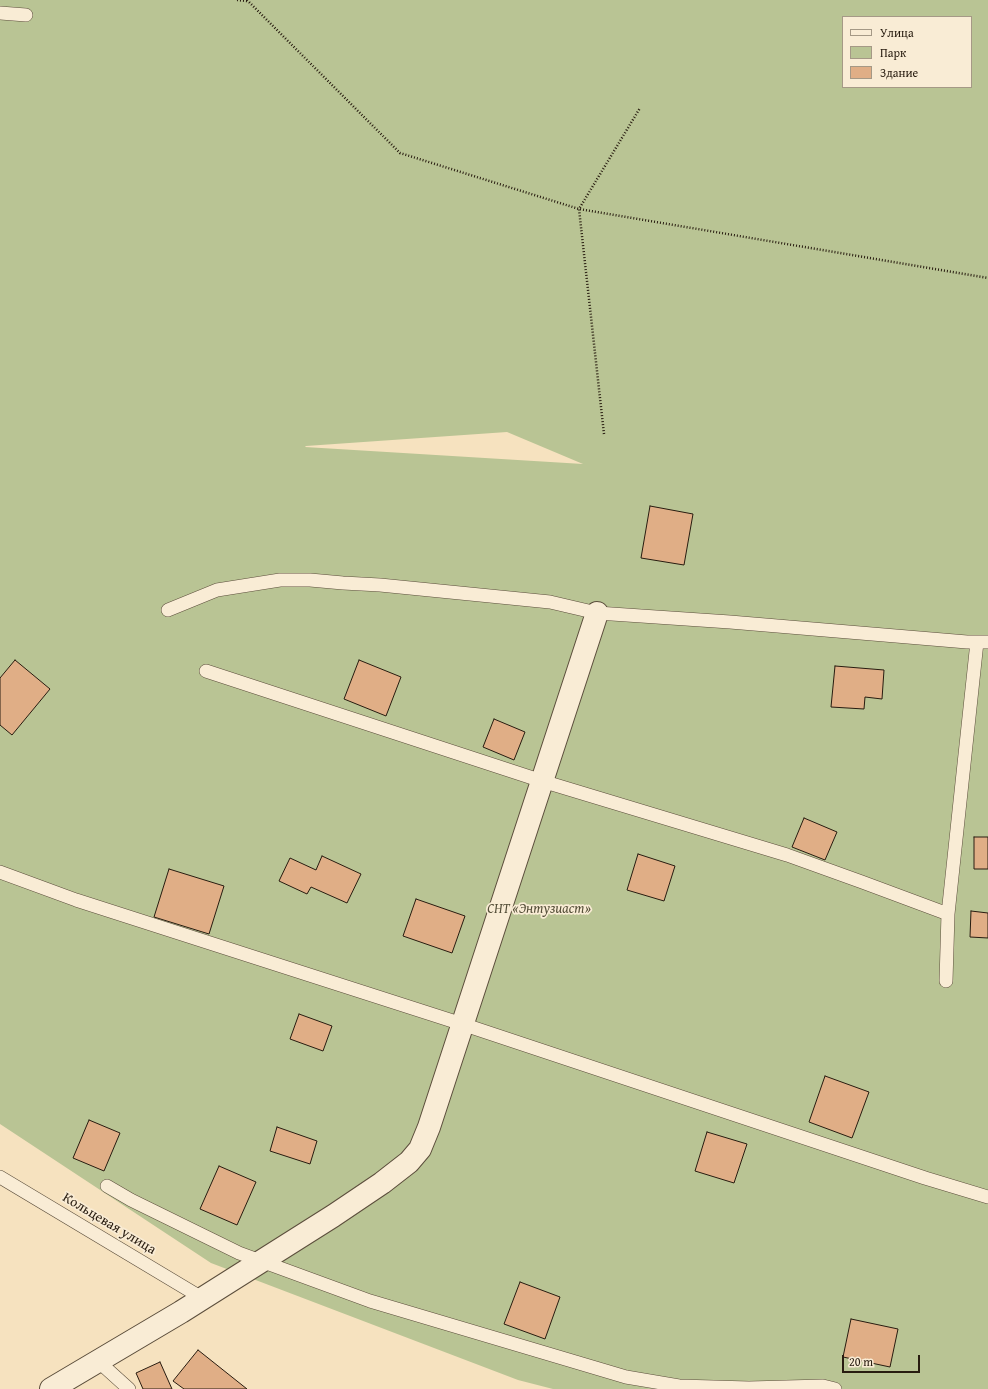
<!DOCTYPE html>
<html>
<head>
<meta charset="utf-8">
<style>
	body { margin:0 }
	#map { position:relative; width:988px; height:1389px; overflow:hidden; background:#f6e2bf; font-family:"Gentium Book Plus",serif }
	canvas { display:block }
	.legend { position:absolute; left:842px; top:16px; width:130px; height:72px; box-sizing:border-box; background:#f9ecd5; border:1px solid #a59986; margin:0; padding:5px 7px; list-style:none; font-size:12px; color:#281c10 }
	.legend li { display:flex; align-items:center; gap:8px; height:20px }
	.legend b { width:20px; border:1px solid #a59986 }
	.scale { position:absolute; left:842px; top:1355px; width:78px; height:18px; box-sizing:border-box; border:2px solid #281c10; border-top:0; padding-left:5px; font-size:12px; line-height:14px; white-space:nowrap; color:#281c10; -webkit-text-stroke:3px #f9ecd5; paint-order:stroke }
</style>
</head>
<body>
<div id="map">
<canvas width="988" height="1389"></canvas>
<ul class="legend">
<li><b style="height:5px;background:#f9ecd5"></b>Улица</li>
<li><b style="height:11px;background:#b9c494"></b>Парк</li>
<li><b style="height:11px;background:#e0ae86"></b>Здание</li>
</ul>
<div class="scale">20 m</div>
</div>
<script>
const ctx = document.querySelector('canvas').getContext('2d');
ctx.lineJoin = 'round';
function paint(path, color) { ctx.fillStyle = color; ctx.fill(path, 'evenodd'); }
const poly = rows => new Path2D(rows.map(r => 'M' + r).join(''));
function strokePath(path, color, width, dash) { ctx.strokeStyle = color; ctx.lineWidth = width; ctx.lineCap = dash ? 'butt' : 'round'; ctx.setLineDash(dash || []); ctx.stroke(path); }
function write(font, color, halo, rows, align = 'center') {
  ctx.font = font + ' "Gentium Book Plus",serif'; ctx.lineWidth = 3.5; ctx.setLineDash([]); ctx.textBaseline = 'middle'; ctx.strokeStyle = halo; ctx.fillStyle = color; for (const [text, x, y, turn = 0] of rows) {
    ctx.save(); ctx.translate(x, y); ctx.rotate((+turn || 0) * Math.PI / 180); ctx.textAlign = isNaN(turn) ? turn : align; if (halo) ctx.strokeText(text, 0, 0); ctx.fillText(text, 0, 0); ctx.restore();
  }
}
paint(poly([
	[0,0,988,0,988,1389,553,1389,518,1380,211,1263,0,1124],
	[843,17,971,17,971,87,843,87],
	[507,432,583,464,305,447,306,446]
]), '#b9c494');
const building = poly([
	[650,506,693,514,684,565,641,558,650,506],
	[15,660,50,689,12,735,0,725,0,678,15,660],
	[359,660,401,677,386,716,344,699,359,660],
	[835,666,884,670,882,699,865,697,864,709,831,707,835,666],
	[494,719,525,732,514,760,483,747,494,719],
	[804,818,837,832,825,860,792,847,804,818],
	[974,837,988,837,988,869,974,869,974,837],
	[638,854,675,866,664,901,627,890,638,854],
	[322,856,361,874,347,903,311,887,307,894,279,881,290,858,316,870,322,856],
	[169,869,224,886,209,934,154,917,169,869],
	[416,899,465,916,452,953,403,936,416,899],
	[971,911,988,913,988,938,970,937,971,911],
	[299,1014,332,1026,323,1051,290,1039,299,1014],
	[825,1076,869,1092,852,1138,809,1122,825,1076],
	[89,1120,120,1133,104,1171,73,1158,89,1120],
	[277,1127,317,1141,310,1164,270,1151,277,1127],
	[707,1132,747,1144,734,1183,695,1171,707,1132],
	[219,1166,256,1182,237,1225,200,1209,219,1166],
	[520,1282,560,1297,545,1339,504,1324,520,1282],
	[851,1319,898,1329,890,1367,843,1357,851,1319],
	[198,1350,247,1389,184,1389,173,1381,198,1350],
	[160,1362,172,1389,143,1389,136,1373,160,1362]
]);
paint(building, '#e0ae86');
strokePath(building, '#281c10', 1);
const service = poly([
	[0,13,26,15],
	[168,610,217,590,280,580,310,580,343,583,380,585,550,602,597,613,730,622,967,642,988,642],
	[206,671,542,781,787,855,862,882,948,914],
	[0,872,76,900,462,1024,925,1178,988,1197],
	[946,981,948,914,977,642],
	[0,1177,202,1298],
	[107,1186,131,1200,239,1253,370,1301,626,1377,679,1386,749,1388,823,1386,835,1389],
	[98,1361,129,1389]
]);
const minor = poly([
	[51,1389,181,1312,333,1216,382,1183,409,1162,420,1149,429,1127,597,613]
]);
strokePath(service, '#5c4e3c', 14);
strokePath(minor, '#5c4e3c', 24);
strokePath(poly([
	[237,0,247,1],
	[247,0,400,153,579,209,988,278],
	[604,434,579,209,640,108]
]), '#281c10', 2.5, [1, 2]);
strokePath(service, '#f9ecd5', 13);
strokePath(minor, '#f9ecd5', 22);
write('italic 14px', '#544e38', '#f9ecd5', [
	["СНТ «Энтузиаст»",539,909]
]);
write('14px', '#281c10', '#f9ecd5', [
	["Кольцевая улица",109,1224,31]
]);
</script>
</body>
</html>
